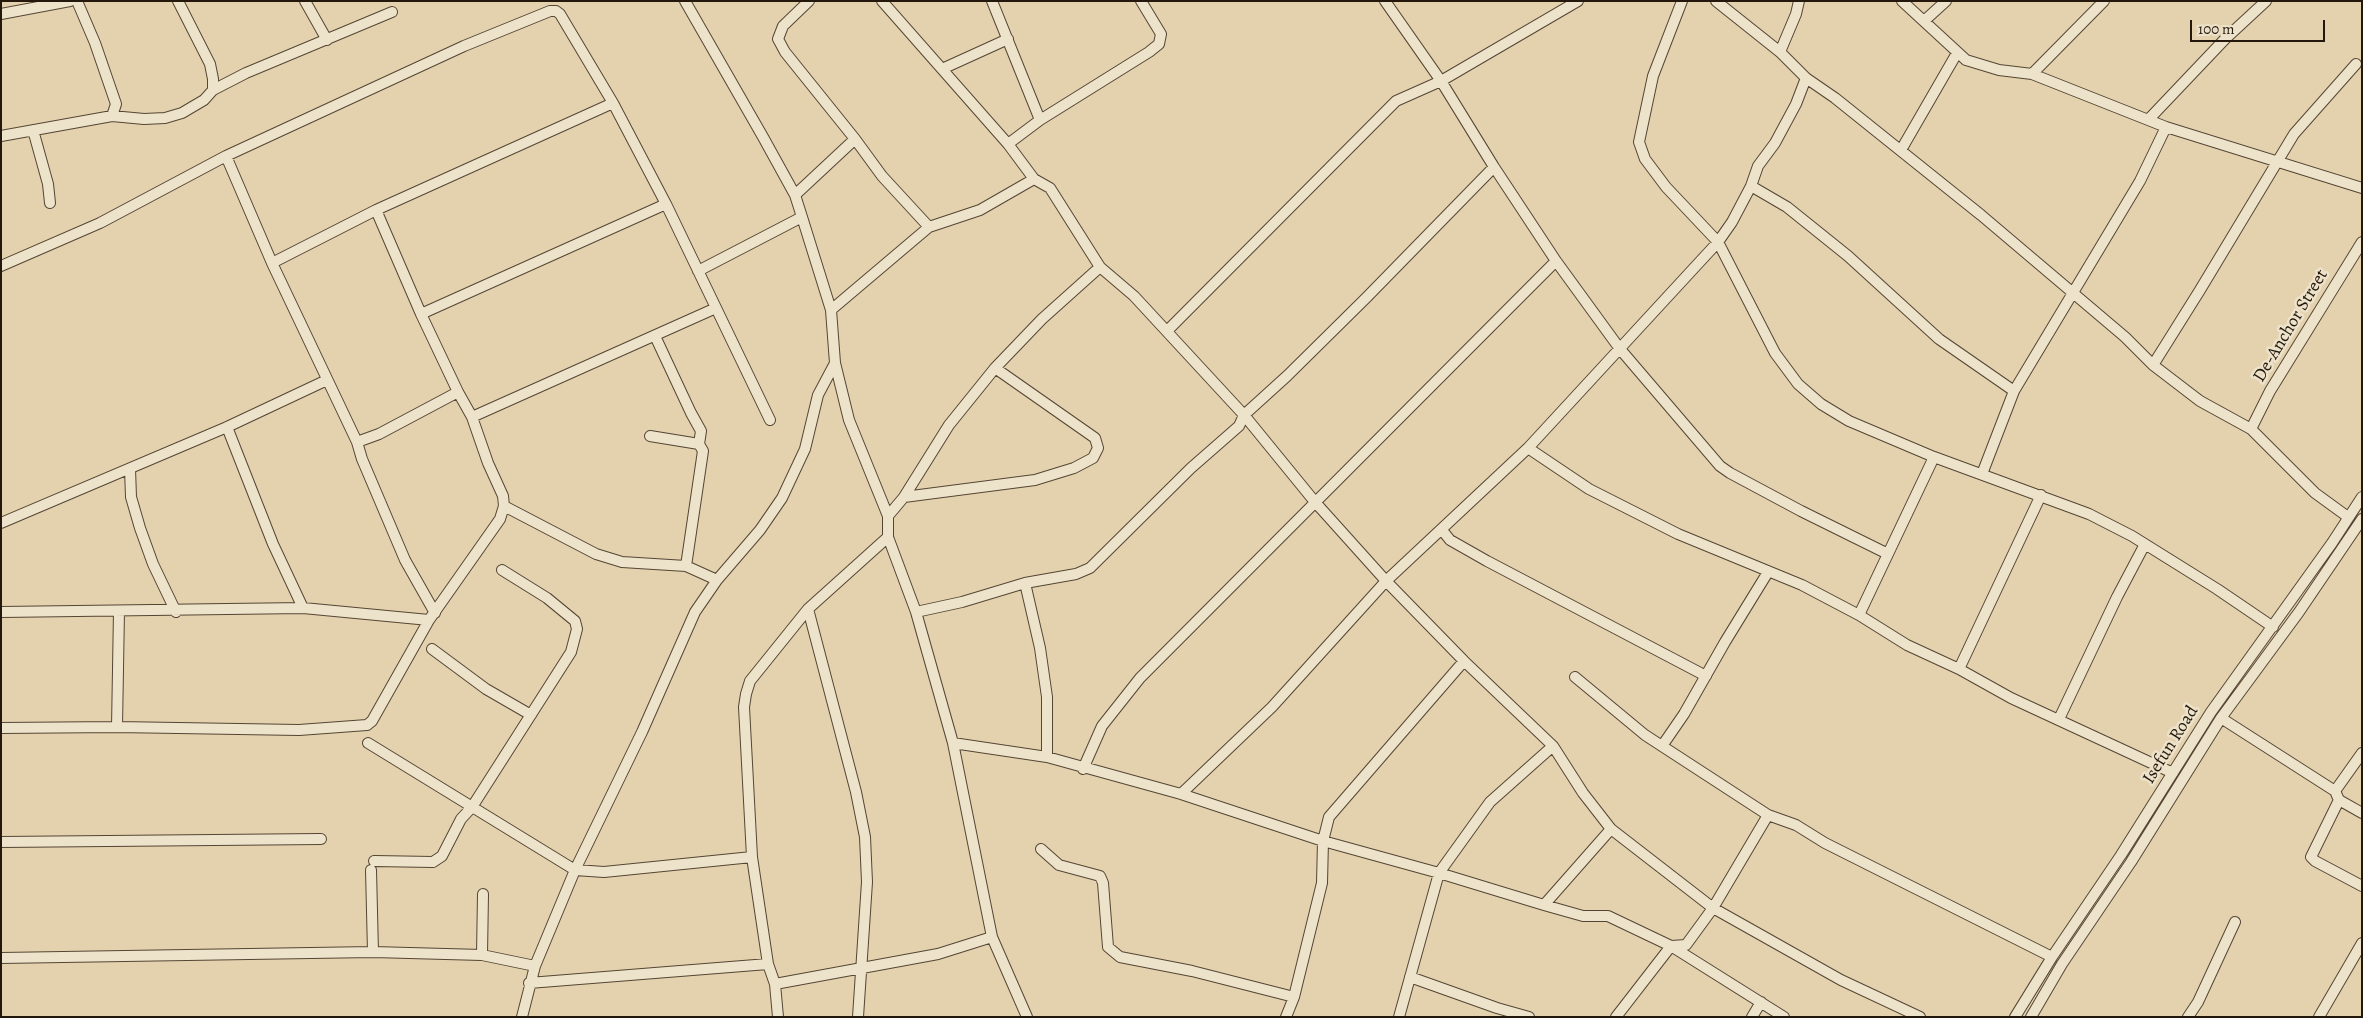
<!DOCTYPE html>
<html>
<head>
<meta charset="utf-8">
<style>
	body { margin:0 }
	#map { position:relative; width:2363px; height:1018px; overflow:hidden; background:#e4d2ae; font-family:Alegreya,serif }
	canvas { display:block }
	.frame { position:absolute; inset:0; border:2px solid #24180c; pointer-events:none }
	.scale { position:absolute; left:2190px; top:20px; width:135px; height:22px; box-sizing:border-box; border:2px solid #24180c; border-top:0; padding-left:6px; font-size:15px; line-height:18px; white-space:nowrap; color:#24180c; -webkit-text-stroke:4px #ede2ca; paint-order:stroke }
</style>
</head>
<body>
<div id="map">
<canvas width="2363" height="1018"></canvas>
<div class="frame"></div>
<div class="scale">100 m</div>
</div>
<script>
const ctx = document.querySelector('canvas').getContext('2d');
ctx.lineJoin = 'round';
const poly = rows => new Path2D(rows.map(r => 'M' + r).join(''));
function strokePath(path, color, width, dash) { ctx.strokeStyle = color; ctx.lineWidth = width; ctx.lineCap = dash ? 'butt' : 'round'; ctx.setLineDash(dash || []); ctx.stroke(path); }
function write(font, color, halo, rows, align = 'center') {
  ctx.font = font + ' Alegreya,serif'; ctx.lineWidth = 5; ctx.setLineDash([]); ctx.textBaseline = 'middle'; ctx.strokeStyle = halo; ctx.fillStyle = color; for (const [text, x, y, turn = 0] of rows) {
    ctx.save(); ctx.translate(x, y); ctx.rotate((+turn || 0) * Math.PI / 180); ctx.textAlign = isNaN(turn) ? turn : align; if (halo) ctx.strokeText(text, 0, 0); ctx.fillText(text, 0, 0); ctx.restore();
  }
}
const minor = poly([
	[77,1,95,43,116,104,112,116],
	[305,1,327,40],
	[685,1,763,137,795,195,802,217,831,310,835,363,849,420,888,516,888,537,916,612,953,743,992,937],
	[809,1,783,26,778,39,785,52,855,139,882,176,929,227],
	[882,1,1008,144,1034,179,1050,188,1100,267,1134,296,1244,415,1315,502,1386,581,1464,661,1553,746,1583,793,1611,829,1713,908,1841,980,1920,1017],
	[992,1,1040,120],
	[1385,1,1441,81,1494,167,1556,261,1620,349,1720,466,1730,473,1801,511,1888,554],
	[1682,1,1653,76,1639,142,1645,159,1666,187,1718,242,1775,353,1798,384,1821,404,1849,421,1934,457,2089,514,2132,536,2217,589,2273,627],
	[1716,1,1780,52,1806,78,1835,98,1981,215,2125,337,2153,365,2200,401,2251,429,2315,493,2348,517],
	[1902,1,1966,60,1999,70,2032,74,2166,127,2362,188],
	[1,14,70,1],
	[1924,21,1946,1],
	[1780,52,1796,14,1799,1],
	[942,69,1008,39],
	[2032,74,2104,1],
	[213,90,246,73,392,12],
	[2149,119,2225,39,2266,1],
	[33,130,48,184,50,203],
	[1,136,112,116,144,119,165,118,182,113,204,100,213,90,213,79,210,64,178,1],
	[1008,144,1040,120,1149,52,1159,44,1161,34,1141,1],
	[1901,150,1957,53],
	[226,156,272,263,357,442,362,459,405,560,435,613],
	[1751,186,1787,207,1848,256,1939,339,2014,391],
	[795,195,855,139],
	[376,210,421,314,666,204],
	[272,263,376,210,613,103],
	[1,266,100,223,226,156,464,46,550,11,556,11,560,14,613,103,666,204,770,420],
	[698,271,802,217],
	[831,310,929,227,980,210,1034,179],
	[421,314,458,392],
	[1167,331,1396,101,1441,81,1578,1],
	[655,336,691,413,701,431,699,444],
	[2153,365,2200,290,2294,134,2356,64],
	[472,417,716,308],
	[227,427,273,544,303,608],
	[2251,429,2270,391,2362,242],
	[650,436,699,444,703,451,686,566],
	[1528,448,1589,489,1678,534,1802,585,1859,615,1907,645,1959,669,2011,698,2173,773],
	[130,469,131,497,140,528,153,564,176,612],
	[1982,474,2014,391,2140,181,2166,127],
	[904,497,1035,480,1074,468,1093,458,1098,448,1095,438,995,368],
	[504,506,596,554,622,562,686,566,717,580],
	[888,516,904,497,949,425,995,368,1042,319,1100,267],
	[1,523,227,427,327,380],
	[1442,530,1450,540,1487,561,1706,676],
	[1025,583,1040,648,1047,697,1047,757],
	[808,609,856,792,865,837,867,882,858,1017],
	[1,612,303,608,429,620],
	[916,612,962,602,1025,583,1076,574,1090,568,1191,468,1239,426,1244,415,1287,376,1366,298,1494,167],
	[1859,615,1934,457],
	[432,649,486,689,531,715],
	[1959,669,2041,495],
	[1575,677,1645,735,1768,815,1796,825,1825,843,2052,957],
	[2221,718,2335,791,2339,800,2362,813],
	[2059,719,2117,597,2145,544],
	[117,727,119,611],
	[1,728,117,727,299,730,367,725,372,721,429,620,500,519,504,506,503,496,488,463,472,417,458,392,379,434,357,442],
	[368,743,575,870,604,872,752,857],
	[953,743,1047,757,1181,794,1323,841,1439,873,1544,905,1583,916,1608,916,1671,946,1784,1017],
	[1662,746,1684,714,1725,642,1768,572],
	[1083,769,1102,726,1140,678,1556,261],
	[2335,791,2362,753],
	[1181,794,1272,707,1386,581,1528,448,1718,242,1732,222,1751,186,1758,166,1775,143,1796,104,1806,78],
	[2339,800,2311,857,2315,861,2362,886],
	[1,842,321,839],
	[1041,849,1059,865,1100,876,1103,883,1108,947,1120,957,1192,971,1294,997],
	[374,861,433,862,442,856,461,819,472,807,571,652,577,629,575,621,547,598,502,570],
	[371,870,373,952],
	[1544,905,1611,829],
	[482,955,483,894],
	[1,958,373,952,482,955,535,966],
	[1410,977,1497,1008,1529,1017],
	[529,983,768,964],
	[775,984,938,954,992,937,1027,1017],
	[522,1017,535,966,575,870,642,732,695,612,717,580,760,530,782,498,805,449,818,395,835,363],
	[778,1017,775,984,768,964,752,857,744,707,746,694,750,681,808,609,888,537],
	[1286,1017,1294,997,1322,883,1323,841,1329,817,1464,661],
	[1399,1017,1439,873,1490,802,1553,746],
	[1616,1017,1671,946,1686,945,1713,908,1768,815],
	[1752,1017,1761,1002],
	[2015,1017,2052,957,2121,855,2211,712,2332,543,2362,497],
	[2031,1017,2062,964,2131,862,2221,718,2299,612,2362,519],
	[2188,1017,2198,1002,2235,922],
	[2319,1017,2362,943]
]);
strokePath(minor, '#544634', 12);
strokePath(minor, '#ede2ca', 10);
write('18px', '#24180c', '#ede2ca', [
	["De-Anchor Street",2291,326,-59],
	["Isefun Road",2171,745,-58]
]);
</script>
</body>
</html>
